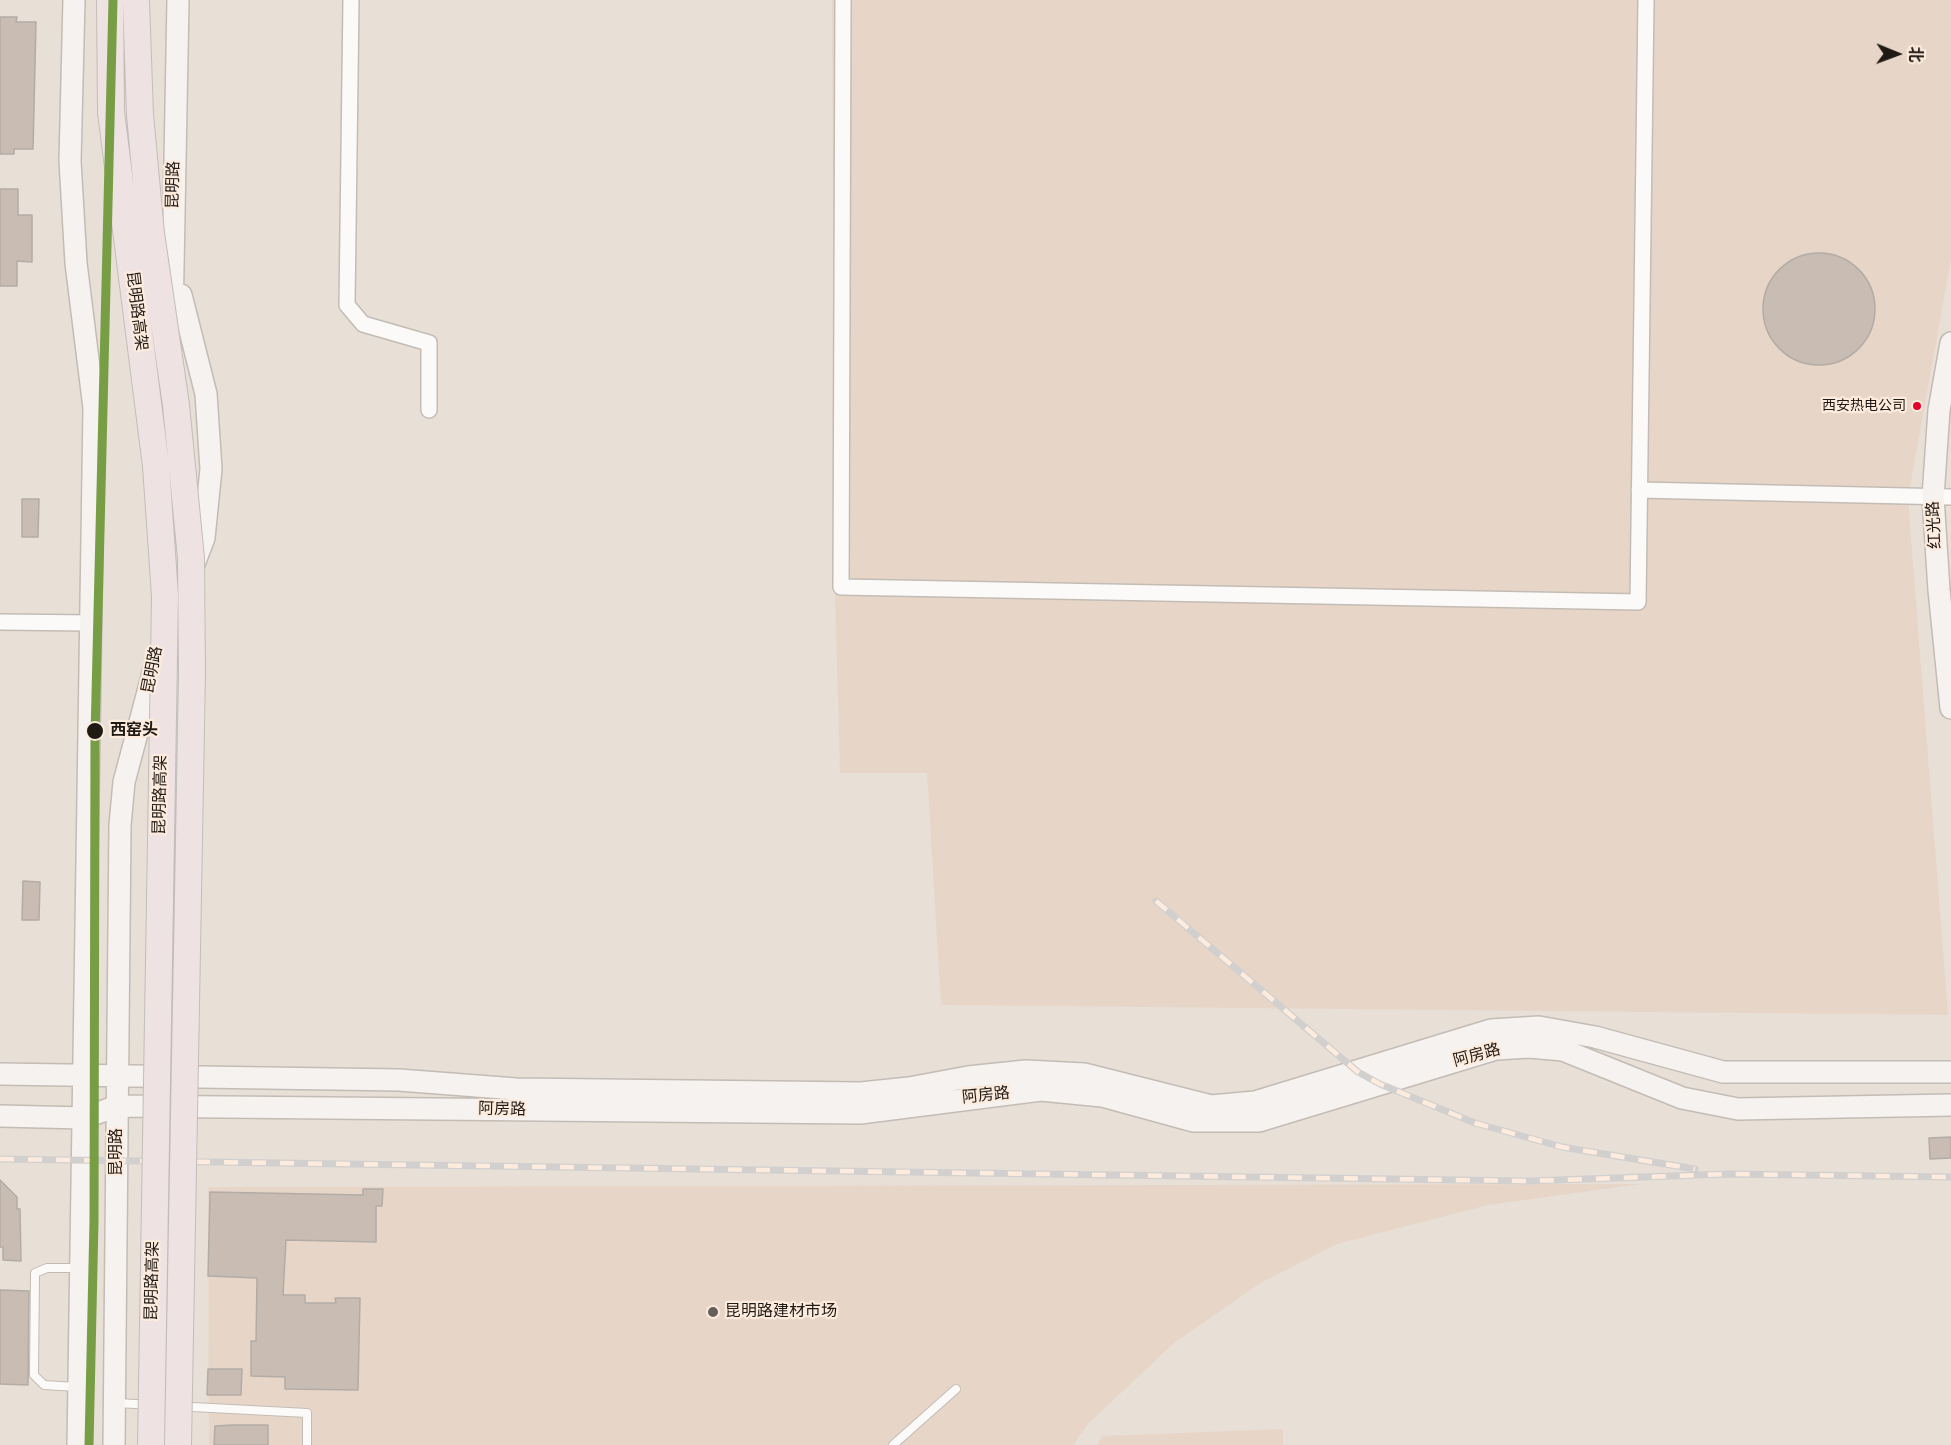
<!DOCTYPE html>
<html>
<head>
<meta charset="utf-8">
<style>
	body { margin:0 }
	#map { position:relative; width:1951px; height:1445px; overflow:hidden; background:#e8dfd7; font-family:Poppins,"Noto Sans SC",sans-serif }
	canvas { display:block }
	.north { position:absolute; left:1867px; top:24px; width:60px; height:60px; -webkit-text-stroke:4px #fdecdd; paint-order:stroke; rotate:91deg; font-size:16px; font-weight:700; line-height:24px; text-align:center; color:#201a15 }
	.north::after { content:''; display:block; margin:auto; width:21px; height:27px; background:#201a15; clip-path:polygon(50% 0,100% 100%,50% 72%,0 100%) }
</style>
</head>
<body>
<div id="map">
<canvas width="1951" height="1445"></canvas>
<div class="north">北</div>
</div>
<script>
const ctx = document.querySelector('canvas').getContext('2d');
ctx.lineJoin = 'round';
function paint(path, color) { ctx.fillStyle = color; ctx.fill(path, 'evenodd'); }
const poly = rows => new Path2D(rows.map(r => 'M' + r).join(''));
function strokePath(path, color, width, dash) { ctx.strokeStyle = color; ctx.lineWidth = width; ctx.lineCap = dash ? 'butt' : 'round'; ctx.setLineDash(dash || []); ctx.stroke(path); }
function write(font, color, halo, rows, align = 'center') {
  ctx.font = font + ' Poppins,"Noto Sans SC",sans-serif'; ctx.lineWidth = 4.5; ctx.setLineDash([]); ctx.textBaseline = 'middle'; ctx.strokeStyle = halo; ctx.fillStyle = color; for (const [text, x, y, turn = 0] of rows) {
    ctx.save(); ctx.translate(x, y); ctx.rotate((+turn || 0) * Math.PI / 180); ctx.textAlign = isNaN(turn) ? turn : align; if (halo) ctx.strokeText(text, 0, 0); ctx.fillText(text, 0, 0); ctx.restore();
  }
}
paint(poly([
	[832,0,1951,0,1951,259,1908,498,1948,1015,941,1005,927,773,840,773,835,597],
	[1641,1184,1488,1205,1337,1244,1262,1282,1174,1343,1088,1424,1073,1445,209,1445,208,1187],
	[1283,1429,1283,1445,1097,1445,1102,1436]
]), '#e7d6c8');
const building = poly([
	[0,17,17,17,16,22,36,22,33,149,14,149,14,154,0,154,0,17],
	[0,189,18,189,18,215,32,215,32,262,17,261,17,286,0,286,0,189],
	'1763 309a56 56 0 1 1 112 0a56 56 0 1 1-112 0Z',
	[22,499,39,499,38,537,22,537,22,499],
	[23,881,40,882,39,920,22,920,23,881],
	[1951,1137,1951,1158,1930,1159,1929,1138,1951,1137],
	[0,1180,17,1197,17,1209,20,1209,21,1261,3,1260,3,1247,0,1247,0,1180],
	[363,1189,383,1189,382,1206,376,1206,376,1242,286,1240,283,1295,305,1295,305,1303,336,1303,335,1298,360,1298,358,1390,285,1389,285,1377,251,1376,251,1341,256,1341,257,1278,208,1276,210,1192,363,1195,363,1189],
	[0,1290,29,1291,28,1385,0,1384,0,1290],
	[208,1369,242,1369,241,1395,207,1395,208,1369],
	[232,1425,268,1425,268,1445,214,1445,215,1426,232,1425]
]);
paint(building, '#c9bcb2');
strokePath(building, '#b3aca6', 1.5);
const service = poly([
	[77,1387,44,1385,34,1375,35,1273,47,1268,80,1268],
	[116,1403,307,1413,307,1445],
	[893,1445,956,1389]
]);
const minor = poly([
	[351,0,347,305,363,324,429,343,429,410],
	[843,0,841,587,1638,602,1646,0],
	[1639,490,1951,497],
	[0,622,92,623]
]);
const secondary = poly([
	[74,0,70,161,76,263,94,408,78,1445],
	[172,321,178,0],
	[1951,343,1939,410,1933,497,1939,590,1951,708],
	[167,634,204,538,211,469,206,394,181,295],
	[0,1074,399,1080,516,1089,861,1093,909,1088,968,1077,1026,1071,1084,1074,1211,1106,1255,1102,1491,1030,1539,1027,1595,1037,1723,1072,1951,1072],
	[0,1116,84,1118,117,1106,860,1113,1041,1090,1102,1096,1193,1121,1259,1121,1496,1049,1529,1047,1563,1050,1682,1098,1738,1109,1951,1105],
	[114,1445,120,825,124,782,157,658]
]);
const trunk = poly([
	[110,0,111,112],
	[136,0,140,115]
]);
strokePath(service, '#c3bcb5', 10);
strokePath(minor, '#c3bcb5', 18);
strokePath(secondary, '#c3bcb5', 24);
strokePath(trunk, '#c2bdb9', 28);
strokePath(service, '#fcfaf9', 8);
strokePath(minor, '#fcfaf9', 15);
strokePath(secondary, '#f6f2f0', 21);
strokePath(trunk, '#eee2e2', 26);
const rail = poly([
	[1156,901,1358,1072,1380,1084,1475,1123,1562,1147,1695,1169],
	[0,1159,1529,1181,1728,1174,1951,1177]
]);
strokePath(rail, '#d2d0ce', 7);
strokePath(rail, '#fdecdd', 4.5, [14]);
const trunkBridge = poly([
	[111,112,156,466,165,596,151,1445],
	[140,115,151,233,176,405,191,558,192,674,178,1445]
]);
strokePath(trunkBridge, '#c2bdb9', 28, []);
strokePath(trunkBridge, '#eee2e2', 26);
strokePath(poly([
	[89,1445,94,1221,95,735,113,0]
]), '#779d45', 9);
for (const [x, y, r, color] of [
	[1917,406,5,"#e4002b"],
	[95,731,9,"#201a15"],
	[713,1312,6,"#665f59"]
]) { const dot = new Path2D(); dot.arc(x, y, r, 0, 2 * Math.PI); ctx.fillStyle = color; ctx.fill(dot); strokePath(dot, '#fdecdd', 2); }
write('14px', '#201a15', '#fdecdd', [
	["西安热电公司",1906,406]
], 'right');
write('16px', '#201a15', '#fdecdd', [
	["昆明路",174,185,-89],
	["昆明路高架",136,311,83],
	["红光路",1935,525,-93],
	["昆明路",153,670,-79],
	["昆明路高架",161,795,-89],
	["阿房路",1477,1056,-15],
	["阿房路",986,1096,-6],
	["阿房路",502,1110,1],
	["昆明路",117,1152,-90],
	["昆明路高架",153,1281,-89]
]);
write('bold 16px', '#201a15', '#fdecdd', [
	["西窑头",110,731]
], 'left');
write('16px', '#201a15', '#fdecdd', [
	["昆明路建材市场",725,1312]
], 'left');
</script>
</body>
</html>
